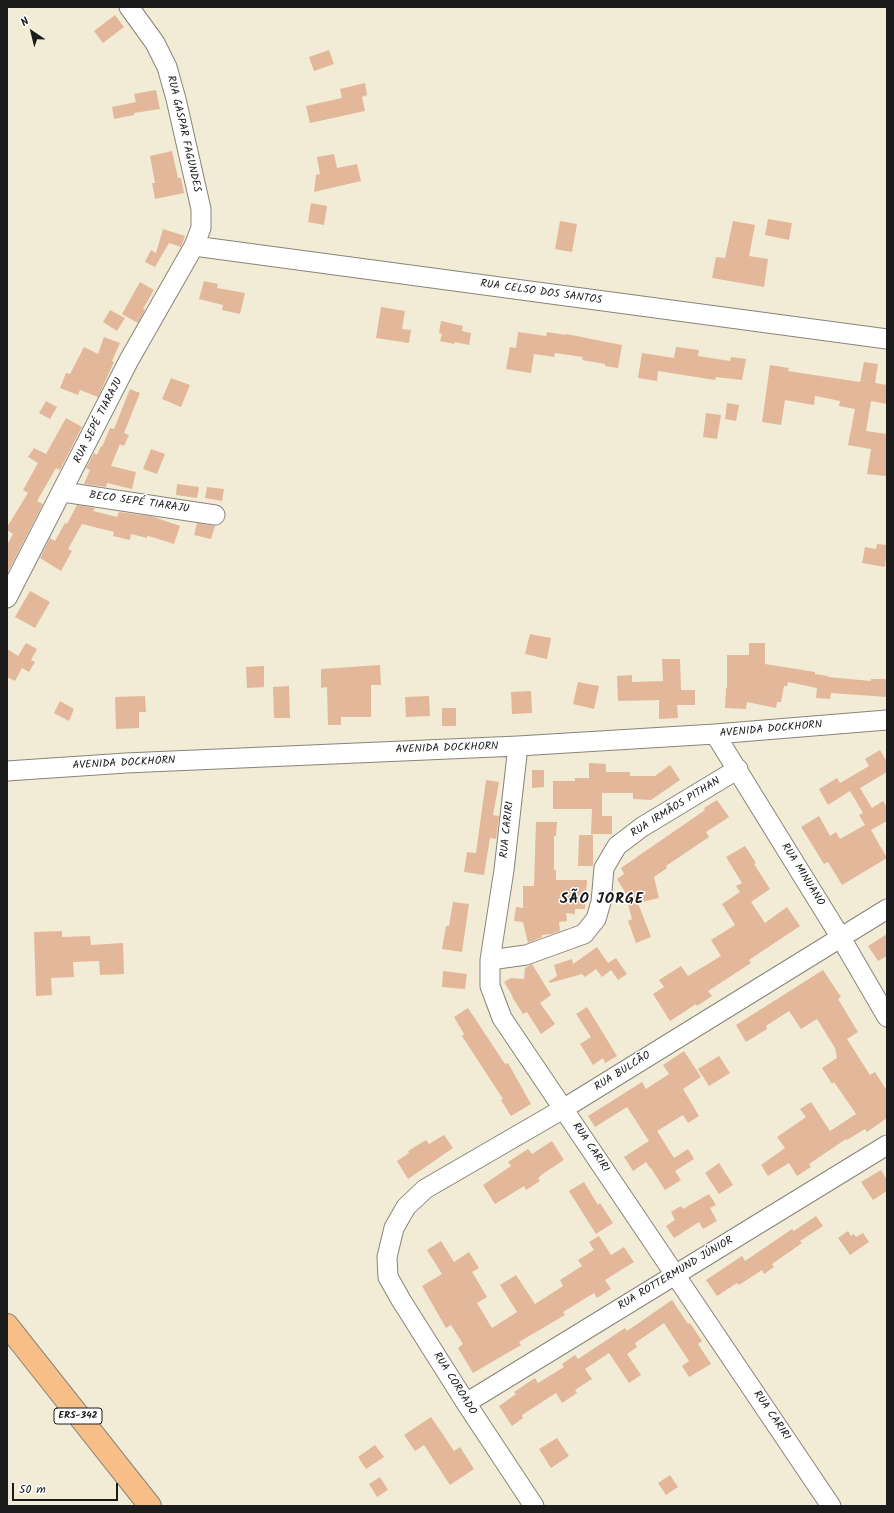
<!DOCTYPE html>
<html>
<head>
<meta charset="utf-8">
<style>
	body { margin:0 }
	#map { position:relative; width:894px; height:1513px; overflow:hidden; background:#f2ecd6; font-family:Kalam,sans-serif }
	canvas { display:block }
	.frame { position:absolute; inset:0; border:8px solid #1c1c1c; pointer-events:none }
	.north { position:absolute; left:12px; top:12px; width:40px; height:40px; -webkit-text-stroke:3px #fff; paint-order:stroke; rotate:325deg; font-size:11px; font-weight:700; line-height:16px; text-align:center; color:#1c1c1c }
	.north::after { content:''; display:block; margin:auto; width:14px; height:18px; background:#1c1c1c; clip-path:polygon(50% 0,100% 100%,50% 72%,0 100%) }
	.scale { position:absolute; left:12px; top:1483px; width:106px; height:18px; box-sizing:border-box; border:2px solid #1c1c1c; border-top:0; padding-left:5px; font-size:12px; line-height:14px; white-space:nowrap; color:#1c1c1c; -webkit-text-stroke:3px #fff; paint-order:stroke }
</style>
</head>
<body>
<div id="map">
<canvas width="894" height="1513"></canvas>
<div class="frame"></div>
<div class="north">N</div>
<div class="scale">50 m</div>
</div>
<script>
const ctx = document.querySelector('canvas').getContext('2d');
ctx.lineJoin = 'round';
function paint(path, color) { ctx.fillStyle = color; ctx.fill(path, 'evenodd'); }
const poly = rows => new Path2D(rows.map(r => 'M' + r).join(''));
function strokePath(path, color, width, dash) { ctx.strokeStyle = color; ctx.lineWidth = width; ctx.lineCap = dash ? 'butt' : 'round'; ctx.setLineDash(dash || []); ctx.stroke(path); }
function write(font, color, halo, rows, align = 'center') {
  ctx.font = font + ' Kalam,sans-serif'; ctx.lineWidth = 3; ctx.setLineDash([]); ctx.textBaseline = 'middle'; ctx.strokeStyle = halo; ctx.fillStyle = color; for (const [text, x, y, turn = 0] of rows) {
    ctx.save(); ctx.translate(x, y); ctx.rotate((+turn || 0) * Math.PI / 180); ctx.textAlign = isNaN(turn) ? turn : align; if (halo) ctx.strokeText(text, 0, 0); ctx.fillText(text, 0, 0); ctx.restore();
  }
}
paint(poly([
	[115,15,124,27,103,43,94,31],
	[329,50,334,64,314,71,309,57],
	[365,83,367,95,362,97,365,111,310,123,306,106,342,98,340,89],
	[156,90,160,109,134,113,134,115,114,119,112,107,136,102,134,94],
	[172,151,178,178,181,178,184,193,155,199,152,183,155,183,150,156],
	[334,154,337,168,357,164,361,181,314,192,316,175,320,174,317,157],
	[311,203,327,206,324,225,308,222],
	[768,219,792,223,789,240,765,235],
	[560,221,577,224,572,252,555,249],
	[733,221,755,225,749,256,768,259,764,287,712,278,716,257,725,258],
	[163,229,185,236,181,247,169,243,155,267,145,262,151,250,156,253],
	[204,281,218,284,217,288,245,293,240,314,222,310,223,305,199,299],
	[140,282,154,290,143,309,145,310,138,323,122,314],
	[381,307,405,311,402,329,411,330,409,343,376,338],
	[110,310,125,318,117,331,103,322],
	[441,321,463,326,462,331,471,333,469,345,455,342,454,344,440,341,442,334,439,333],
	[518,332,546,336,547,332,566,335,566,334,622,345,618,368,605,366,605,364,582,360,583,357,555,353,554,357,534,354,531,373,506,369,510,347,516,348],
	[104,337,120,343,112,361,114,362,98,397,80,390,78,395,60,388,66,373,70,374,84,347,98,354],
	[676,347,699,350,698,356,730,361,731,357,746,359,742,380,716,377,715,380,658,371,657,381,638,378,642,353,674,358],
	[864,362,878,364,875,383,887,385,887,404,871,401,866,431,887,434,886,476,867,474,871,449,848,445,855,409,839,406,840,401,815,396,814,405,785,400,781,425,762,422,770,365,789,368,788,371,860,382],
	[171,378,190,385,181,407,162,399],
	[130,389,140,393,124,433,129,435,124,446,120,444,111,466,136,472,132,489,107,483,106,487,84,484,90,470,86,468,94,453,97,455,101,446,102,447,110,428,114,429],
	[46,401,57,407,50,419,39,413],
	[727,403,739,405,736,421,725,419],
	[706,413,721,415,717,439,703,437],
	[66,418,82,427,60,470,56,468,37,501,43,504,7,574,7,545,13,534,7,530,7,527,28,493,23,490,38,463,28,457,34,448,46,454],
	[151,449,165,454,157,474,143,469],
	[177,484,199,487,197,498,176,495],
	[207,487,224,489,222,501,205,498],
	[77,505,95,508,93,511,117,517,119,512,151,516,180,526,174,544,152,537,147,536,147,538,131,534,130,540,113,536,114,532,82,524,68,549,72,551,61,571,40,558,50,538,55,541,65,523,67,524],
	[197,523,215,526,211,539,194,535],
	[877,544,887,545,885,567,862,563,865,547,876,549],
	[30,591,50,602,35,628,15,617],
	[530,634,551,638,547,659,525,654],
	[26,643,37,649,31,660,35,662,29,672,22,668,15,681,7,677,7,649,18,656],
	[749,643,765,643,765,664,815,672,815,674,828,676,828,677,871,681,871,679,887,679,887,697,831,693,830,699,816,698,817,688,788,682,787,686,784,686,781,702,777,702,776,708,747,702,746,709,725,708,726,688,727,688,727,655,749,655],
	[662,659,680,659,681,690,695,690,695,705,677,705,678,718,659,719,659,700,618,701,617,676,632,675,632,682,663,681],
	[380,665,381,685,371,685,371,717,341,717,341,725,328,725,327,687,321,688,321,669],
	[264,666,264,687,247,688,246,667],
	[578,682,599,686,594,709,573,704],
	[289,686,290,718,274,718,273,687],
	[531,691,532,713,512,714,511,692],
	[145,696,146,712,139,712,139,728,116,729,115,697],
	[429,696,430,716,406,717,405,697],
	[60,701,74,709,69,721,54,713],
	[442,708,456,708,456,726,442,726],
	[880,750,887,762,887,772,860,788,872,808,883,801,887,808,887,821,871,830,887,858,842,885,828,862,824,864,801,827,819,816,830,836,836,832,840,839,865,825,859,815,863,813,850,791,828,805,819,789,837,778,840,783,869,766,865,759],
	[589,763,606,764,606,772,630,772,630,776,655,776,670,765,680,780,651,800,633,799,633,793,602,793,602,816,612,816,612,834,591,834,592,809,553,809,553,781,575,781,575,778,589,778],
	[532,770,544,770,544,787,532,788],
	[486,780,499,782,493,815,499,816,496,839,490,838,484,875,464,872,467,852,476,853],
	[717,800,729,817,706,832,709,837,666,866,667,868,654,877,659,898,638,903,651,937,636,943,628,921,632,919,625,892,617,879,624,874,621,868,705,810,704,808],
	[536,822,557,822,556,836,554,836,554,870,556,870,556,880,587,880,586,895,585,895,585,909,575,909,575,914,566,913,567,921,559,922,560,931,552,934,542,935,542,937,528,943,523,922,514,921,516,907,523,908,523,886,534,886],
	[579,835,593,835,593,866,578,866],
	[745,846,756,863,754,864,770,889,751,902,765,923,787,907,800,926,749,960,751,963,708,991,712,996,697,1006,696,1004,670,1021,653,994,664,987,659,980,681,966,688,976,721,956,711,940,735,925,722,904,740,892,736,886,742,883,726,857],
	[453,902,469,904,462,952,442,949,446,926,449,926],
	[62,931,62,937,90,936,91,945,123,943,124,974,100,975,99,961,73,962,74,977,51,978,52,995,36,996,34,932],
	[887,934,887,956,878,961,868,946],
	[597,947,608,963,616,958,627,974,618,980,611,970,602,977,596,969,585,977,582,974,550,983,549,981,557,976,554,965,572,959,573,964],
	[532,964,551,995,540,1003,555,1024,541,1034,527,1012,523,1014,512,997,513,997,504,982,511,978,524,979,525,968],
	[823,970,841,997,838,999,858,1032,847,1039,870,1075,875,1072,887,1091,887,1118,867,1132,865,1129,847,1140,846,1139,809,1164,811,1167,797,1176,789,1163,768,1176,761,1165,785,1148,777,1137,806,1117,800,1109,811,1102,830,1131,856,1114,834,1082,832,1084,822,1068,837,1058,835,1048,817,1019,801,1029,789,1011,766,1026,767,1029,746,1042,736,1025],
	[443,971,467,974,465,989,442,987],
	[587,1007,617,1056,605,1063,603,1058,593,1065,580,1044,591,1037,576,1014],
	[468,1008,505,1064,508,1063,531,1104,511,1116,501,1100,503,1099,462,1036,464,1034,454,1017],
	[684,1051,701,1077,683,1089,699,1116,688,1123,683,1115,657,1131,674,1158,688,1149,694,1159,675,1171,681,1180,665,1190,651,1168,650,1168,646,1162,633,1171,624,1157,649,1141,627,1107,595,1127,588,1116,642,1082,646,1089,669,1074,663,1065],
	[719,1056,730,1073,709,1086,698,1069],
	[444,1135,453,1148,408,1179,397,1161,409,1153,408,1151,426,1140,429,1144],
	[552,1141,564,1160,544,1173,538,1178,540,1181,526,1190,524,1186,495,1204,483,1185,511,1166,508,1162,528,1149,532,1154],
	[719,1163,733,1185,719,1194,705,1173],
	[881,1170,887,1180,887,1191,873,1200,861,1182],
	[584,1182,598,1205,600,1203,613,1223,596,1234,569,1191],
	[709,1194,716,1205,710,1208,717,1221,703,1229,699,1222,674,1238,666,1226,675,1220,671,1212,681,1206,683,1209],
	[816,1216,823,1226,800,1241,802,1243,772,1264,774,1267,764,1274,762,1270,739,1285,737,1283,717,1296,706,1280,742,1256,745,1261,792,1229,794,1231],
	[848,1231,851,1236,854,1234,856,1237,863,1233,869,1242,850,1255,838,1238],
	[599,1236,611,1255,624,1247,634,1262,605,1280,611,1289,597,1298,594,1293,563,1312,565,1315,519,1342,521,1345,473,1373,458,1348,463,1344,451,1325,446,1328,422,1286,442,1274,427,1250,441,1241,454,1262,469,1252,479,1268,472,1272,487,1297,477,1303,492,1328,517,1312,500,1285,516,1275,535,1304,563,1286,560,1280,582,1266,578,1260,594,1250,589,1242],
	[672,1300,688,1324,690,1323,702,1341,698,1344,711,1364,689,1377,682,1366,689,1361,664,1323,635,1343,637,1347,627,1354,641,1375,629,1383,609,1353,585,1369,592,1379,575,1390,577,1393,562,1403,556,1393,522,1415,523,1418,512,1426,499,1406,516,1394,514,1392,535,1378,538,1383,564,1367,562,1364,575,1355,578,1359,625,1328,627,1331],
	[431,1417,454,1451,460,1447,474,1469,450,1485,424,1445,415,1451,404,1435],
	[557,1438,569,1456,551,1468,539,1449],
	[375,1445,384,1457,366,1469,358,1457],
	[670,1475,678,1487,666,1495,658,1483],
	[380,1477,388,1490,377,1497,369,1484]
]), '#e3b799');
const minor = poly([
	[194,246,887,339],
	[63,492,215,515],
	[7,598,129,360,194,246,201,228,201,209,176,99,167,67,155,43,129,7],
	[715,734,841,938,887,1017],
	[518,746,504,870,490,960,490,986,502,1018,831,1506],
	[7,771,126,763,518,746,715,734,887,720],
	[490,960,526,955,584,934,596,919,601,902,604,868,617,846,642,827,738,769],
	[466,1403,887,1145],
	[534,1506,466,1403,401,1300,388,1277,387,1257,394,1228,406,1207,425,1189,563,1109,887,909]
]);
const major = poly([
	[7,1325,150,1506]
]);
strokePath(minor, '#878479', 21);
strokePath(major, '#878479', 24);
strokePath(minor, '#fff', 19);
strokePath(major, '#f7be88', 22);
for (const [x, y, w] of [
	[78,1416,48]
]) { const box = new Path2D(); box.roundRect(x - w / 2, y - 8, w, 16, 3); ctx.fillStyle = '#fff'; ctx.fill(box); strokePath(box, '#1c1c1c', 1); }
write('bold 10px', '#1c1c1c', null, [
	["ERS-342",78,1416]
]);
write('11px', '#1c1c1c', '#fff', [
	["RUA GASPAR FAGUNDES",183,134,77],
	["RUA CELSO DOS SANTOS",541,293,8],
	["RUA SEPÉ TIARAJU",99,421,-63],
	["BECO SEPÉ TIARAJU",139,503,8],
	["AVENIDA DOCKHORN",771,730,-5],
	["AVENIDA DOCKHORN",447,749,-2],
	["AVENIDA DOCKHORN",124,764,-3],
	["RUA IRMÃOS PITHAN",676,808,-32],
	["RUA CARIRI",508,830,-84],
	["RUA MINUANO",802,875,58],
	["RUA BULCÃO",623,1072,-32],
	["RUA CARIRI",590,1148,56],
	["RUA ROTTERMUND JÚNIOR",676,1274,-31],
	["RUA COROADO",454,1384,58],
	["RUA CARIRI",771,1416,56]
]);
ctx.letterSpacing = '1px';
write('bold 15px', '#1c1c1c', '#fff', [
	["SÃO JORGE",602,900]
]);
ctx.letterSpacing = '0px';
</script>
</body>
</html>
